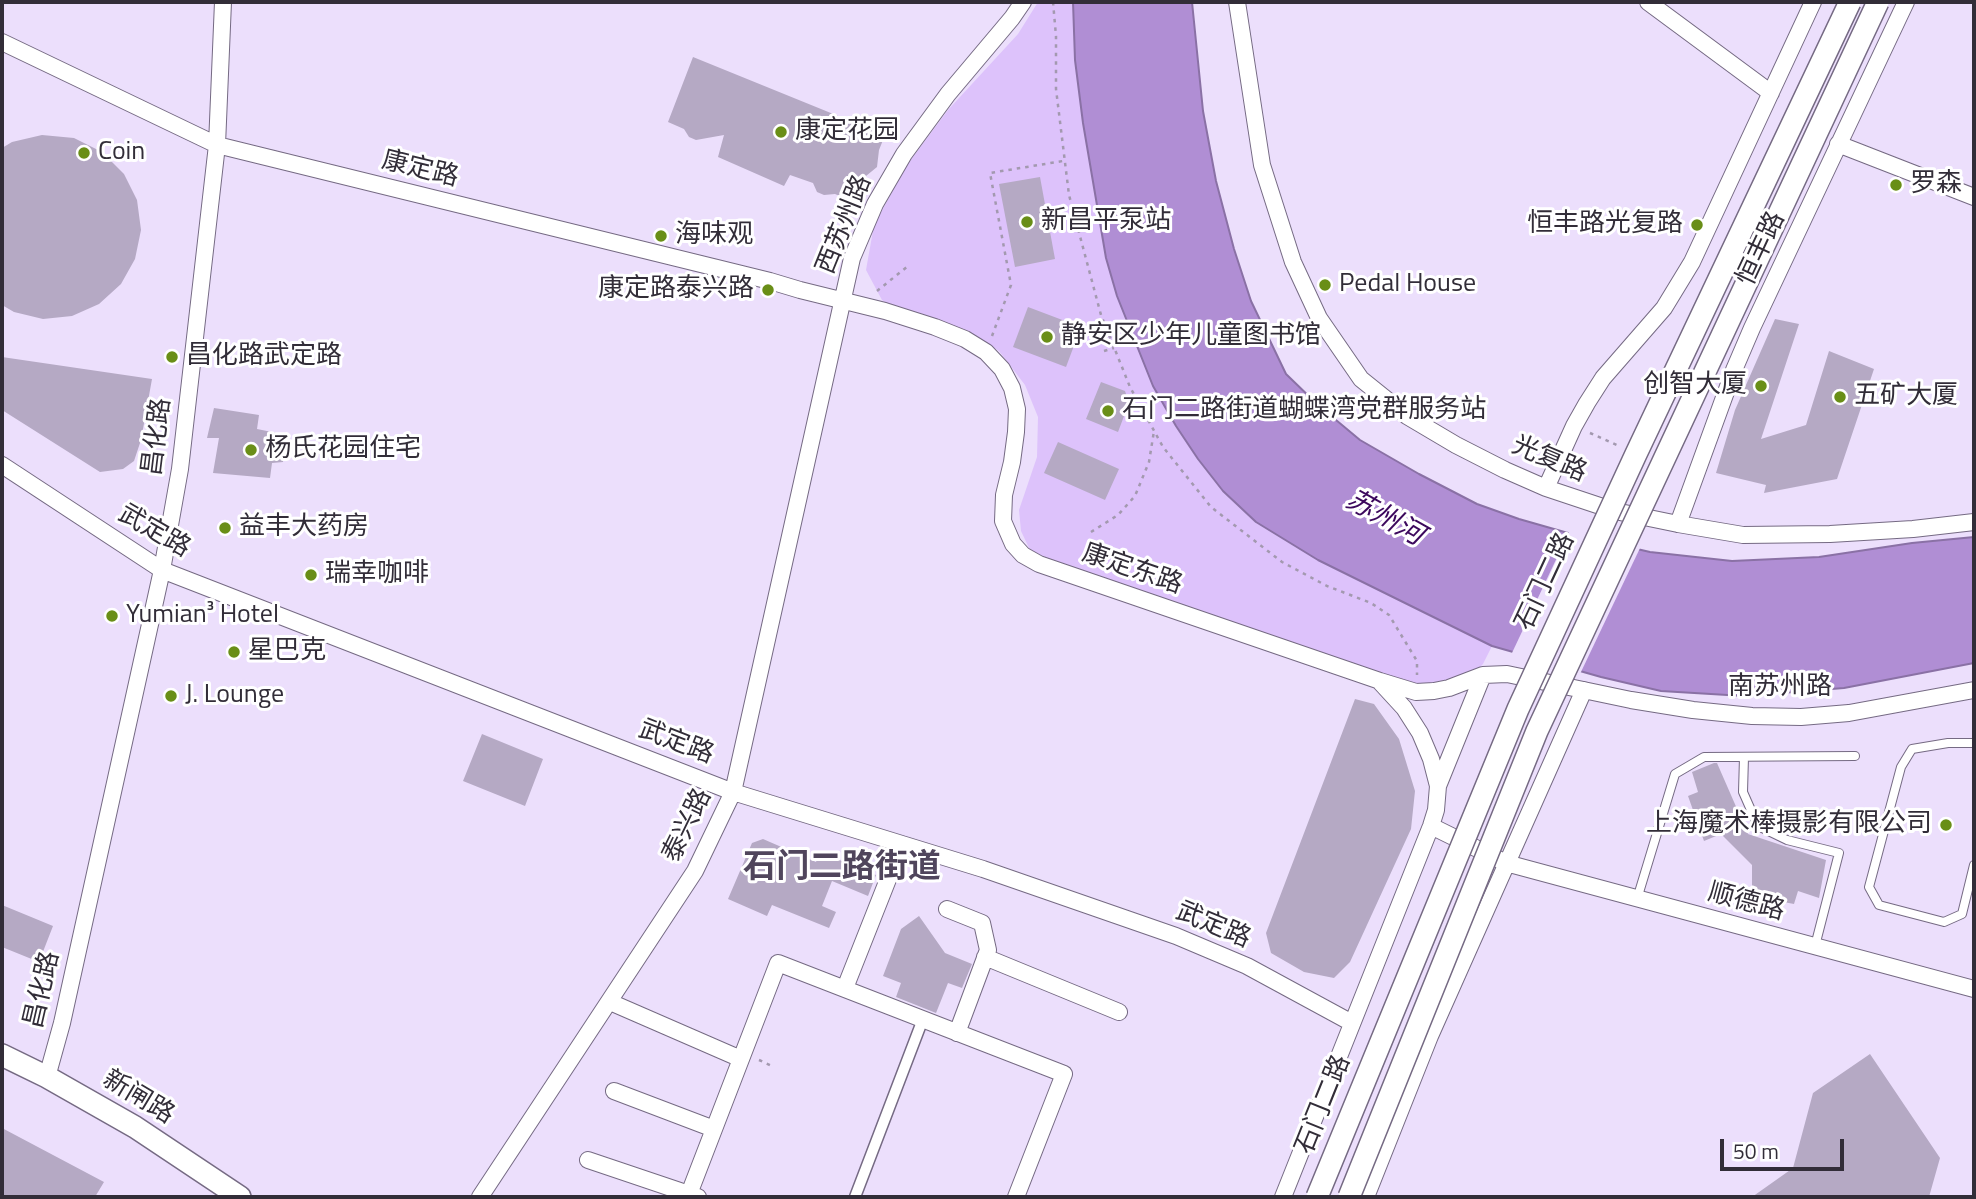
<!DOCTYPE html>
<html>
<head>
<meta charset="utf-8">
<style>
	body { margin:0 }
	#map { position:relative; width:1976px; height:1199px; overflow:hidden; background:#ecdffc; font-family:"Titillium Web",sans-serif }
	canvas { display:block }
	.frame { position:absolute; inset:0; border:4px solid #322d38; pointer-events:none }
	.scale { position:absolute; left:1720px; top:1139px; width:124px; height:32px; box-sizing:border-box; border:4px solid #322d38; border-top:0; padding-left:9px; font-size:21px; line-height:24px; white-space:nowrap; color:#322d38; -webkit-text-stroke:5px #fff; paint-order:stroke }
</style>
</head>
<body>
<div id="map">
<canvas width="1976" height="1199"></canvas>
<div class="frame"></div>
<div class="scale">50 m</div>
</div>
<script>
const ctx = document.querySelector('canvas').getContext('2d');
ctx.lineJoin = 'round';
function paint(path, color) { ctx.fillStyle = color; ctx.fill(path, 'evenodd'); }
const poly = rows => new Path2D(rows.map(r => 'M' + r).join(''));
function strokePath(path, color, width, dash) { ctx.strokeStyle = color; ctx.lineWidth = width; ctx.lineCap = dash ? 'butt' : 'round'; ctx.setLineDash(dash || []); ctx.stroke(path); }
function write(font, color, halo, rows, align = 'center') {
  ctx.font = font + ' "Titillium Web","Noto Sans SC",sans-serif'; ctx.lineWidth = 6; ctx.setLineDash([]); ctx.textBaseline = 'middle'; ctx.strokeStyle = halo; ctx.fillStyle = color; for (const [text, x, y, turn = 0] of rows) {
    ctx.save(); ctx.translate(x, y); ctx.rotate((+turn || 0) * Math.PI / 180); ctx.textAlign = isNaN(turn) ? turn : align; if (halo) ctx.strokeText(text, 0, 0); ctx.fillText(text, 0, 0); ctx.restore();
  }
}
paint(poly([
	[1038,2,1073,2,1075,60,1083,123,1106,258,1117,296,1153,386,1176,426,1198,459,1223,491,1256,522,1318,560,1492,646,1483,664,1477,670,1449,682,1419,686,1083,574,1030,550,1021,531,1019,510,1037,457,1038,417,1025,385,999,351,984,341,894,309,882,300,866,270,874,225,907,165,948,110,1018,34]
]), '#ddc2fb');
const water = poly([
	[1073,2,1192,2,1203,111,1216,181,1234,249,1251,301,1286,374,1318,405,1360,440,1419,474,1477,504,1519,519,1568,533,1650,552,1732,561,1819,557,1912,543,1974,537,1974,663,1844,688,1744,696,1661,691,1601,677,1492,646,1318,560,1256,522,1223,491,1198,459,1176,426,1153,386,1117,296,1106,258,1083,123,1075,60,1073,2]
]);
paint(water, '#b08ed4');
strokePath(water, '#8a71a5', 2);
paint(poly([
	[1570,530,1641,546,1580,674,1511,655]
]), '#ecdffc');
paint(poly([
	[693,57,885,135,879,150,877,167,866,176,858,178,849,200,835,194,824,195,817,192,813,183,790,175,784,186,718,157,724,135,696,140,689,137,684,129,668,122],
	[42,135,74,138,102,152,124,174,137,200,141,230,135,259,121,284,99,304,72,316,43,319,14,312,2,305,2,148,12,142],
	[1040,177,1055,259,1015,267,999,184],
	[1028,307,1081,327,1066,367,1013,347],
	[1775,319,1799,324,1761,439,1806,425,1829,351,1874,369,1837,479,1764,493,1766,485,1716,473,1735,410],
	[2,357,152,379,141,440,134,461,123,469,100,472,2,410],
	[1101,382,1125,391,1129,403,1118,432,1086,419],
	[214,408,259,415,257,429,287,435,283,462,272,463,270,478,213,473,219,438,207,438],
	[1058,442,1119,469,1105,500,1044,473],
	[1355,699,1374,704,1399,739,1415,791,1411,829,1350,962,1334,978,1304,972,1271,953,1266,933],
	[482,734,543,759,525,806,463,781],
	[1714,763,1717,763,1748,834,1826,860,1819,898,1798,891,1794,904,1752,896,1752,865,1721,834,1704,841,1688,796,1698,792,1692,772],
	[763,839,816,862,820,852,876,875,868,896,832,881,822,906,836,912,829,928,772,905,767,916,728,899,752,843],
	[2,905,53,926,39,962,2,947],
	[919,916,945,953,972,964,962,988,948,983,936,1013,896,997,901,983,883,976,901,929],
	[1870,1054,1940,1158,1929,1197,1752,1197,1793,1168,1813,1093],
	[2,1128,104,1182,95,1197,2,1197]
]), '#b5a9c4');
const service = poly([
	[1974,743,1948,743,1912,749,1901,767,1869,887,1879,905,1944,922,1962,914,1974,865],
	[1744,757,1743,792,1758,826,1787,840,1839,853,1815,946],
	[1637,899,1675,774,1704,757,1855,756]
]);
const pedestrian = poly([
	[855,1197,923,1019]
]);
const minor = poly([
	[1237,2,1262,165,1293,262,1319,318,1361,379,1407,416,1456,445,1505,470,1546,488,1615,511,1678,524,1743,535,1830,534,1913,529,1974,522],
	[1648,2,1771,93],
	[2,42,217,145,770,281,800,290,885,311,935,327,965,339,986,352,1002,369,1012,388,1017,409,1016,432,1012,462,1004,495,1003,521,1013,544,1023,555,1039,564,1380,681,1416,692,1434,691,1449,688,1483,675,1507,674,1631,700,1693,710,1752,716,1801,717,1849,713,1974,690],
	[1838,144,1974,197],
	[2,465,162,570,733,792,983,869,1176,936,1247,966,1352,1023],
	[1546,488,1574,426,1587,403,1603,378,1664,308,1692,262,1813,2],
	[1678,524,1734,370,1752,328,1906,2],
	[1381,683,1404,708,1420,733,1431,759,1438,786],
	[1431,826,1506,863,1974,989],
	[947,909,982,923,988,950,957,1033],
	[985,957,1119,1012],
	[845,988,902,844],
	[610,1002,741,1059],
	[47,1077,62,1023,162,570,180,469,217,145,223,2],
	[614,1091,714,1129],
	[588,1160,689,1194],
	[480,1197,695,871,733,792,852,258,875,204,904,154,948,94,1012,18,1023,2],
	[698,1197,689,1194,778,963,1064,1074,1016,1197],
	[1283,1197,1431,826,1436,810,1438,786,1483,675],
	[1366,1197,1430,1036,1584,690]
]);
const secondary = poly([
	[2,1055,47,1077,135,1127,240,1197]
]);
strokePath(service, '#756a83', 10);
strokePath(pedestrian, '#756a83', 13);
strokePath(minor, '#756a83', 18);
strokePath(secondary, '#756a83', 24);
strokePath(poly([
	[1053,2,1056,36,1056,89,1069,195,1101,315,1130,387,1163,447,1211,507,1282,562,1327,586,1371,603,1389,615,1417,661,1417,675],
	[877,291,908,266],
	[992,336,1011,285,990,173,1063,161],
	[1104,351,1114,348],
	[1590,433,1619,446],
	[1091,532,1118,515,1135,496,1149,462,1154,431],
	[759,1060,772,1066]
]), '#a399af', 2.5, [3.5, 5]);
strokePath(service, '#fff', 8);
strokePath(pedestrian, '#fff', 10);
strokePath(minor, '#fff', 16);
strokePath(secondary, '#fff', 21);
const secondaryBridge = poly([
	[1317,1197,1518,709,1636,454,1850,2],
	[1349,1197,1537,731,1878,2]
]);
strokePath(secondaryBridge, '#756a83', 24, []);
strokePath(secondaryBridge, '#fff', 21);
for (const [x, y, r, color] of [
	[781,132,7,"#698e17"],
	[84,153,7,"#698e17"],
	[1896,185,7,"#698e17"],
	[1027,222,7,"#698e17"],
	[1697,225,7,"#698e17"],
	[661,236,7,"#698e17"],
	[1325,285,7,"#698e17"],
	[768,290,7,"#698e17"],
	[1047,337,7,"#698e17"],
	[172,357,7,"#698e17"],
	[1761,386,7,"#698e17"],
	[1840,397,7,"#698e17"],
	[1108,411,7,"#698e17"],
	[251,450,7,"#698e17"],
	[225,528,7,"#698e17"],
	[311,575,7,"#698e17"],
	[112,616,7,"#698e17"],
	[234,652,7,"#698e17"],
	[171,696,7,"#698e17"],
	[1946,825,7,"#698e17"]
]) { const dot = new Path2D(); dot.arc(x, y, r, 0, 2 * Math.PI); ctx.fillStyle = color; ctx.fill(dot); strokePath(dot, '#fff', 2.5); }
write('26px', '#322d38', '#fff', [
	["康定花园",795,132],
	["Coin",98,153],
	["罗森",1910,185],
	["新昌平泵站",1041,222],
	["恒丰路光复路",1683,225,"right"],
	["海味观",675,236],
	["Pedal House",1339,285],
	["康定路泰兴路",754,290,"right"],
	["静安区少年儿童图书馆",1061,337],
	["昌化路武定路",186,357],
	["创智大厦",1747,386,"right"],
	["五矿大厦",1854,397],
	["石门二路街道蝴蝶湾党群服务站",1122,411],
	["杨氏花园住宅",265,450],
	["益丰大药房",239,528],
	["瑞幸咖啡",325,575],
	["Yumian³ Hotel",126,616],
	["星巴克",248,652],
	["J. Lounge",185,696],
	["上海魔术棒摄影有限公司",1932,825,"right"]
], 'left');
write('26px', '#322d38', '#fff', [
	["康定路",420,170,14],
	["西苏州路",845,225,-68],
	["恒丰路",1762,249,-65],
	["昌化路",158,437,-83],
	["光复路",1549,460,23],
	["武定路",154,532,30],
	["康定东路",1132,570,19],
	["石门二路",1546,582,-65],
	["南苏州路",1780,688],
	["武定路",676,743,21],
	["泰兴路",688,826,-64],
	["顺德路",1746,903,15],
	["武定路",1213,926,23],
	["昌化路",43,990,-77],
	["新闸路",138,1098,31],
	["石门二路",1324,1105,-68]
]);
write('italic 28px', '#3c085d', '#fff', [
	["苏州河",1384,519,29]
]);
write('bold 33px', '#50455c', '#fff', [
	["石门二路街道",842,869]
]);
</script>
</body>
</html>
